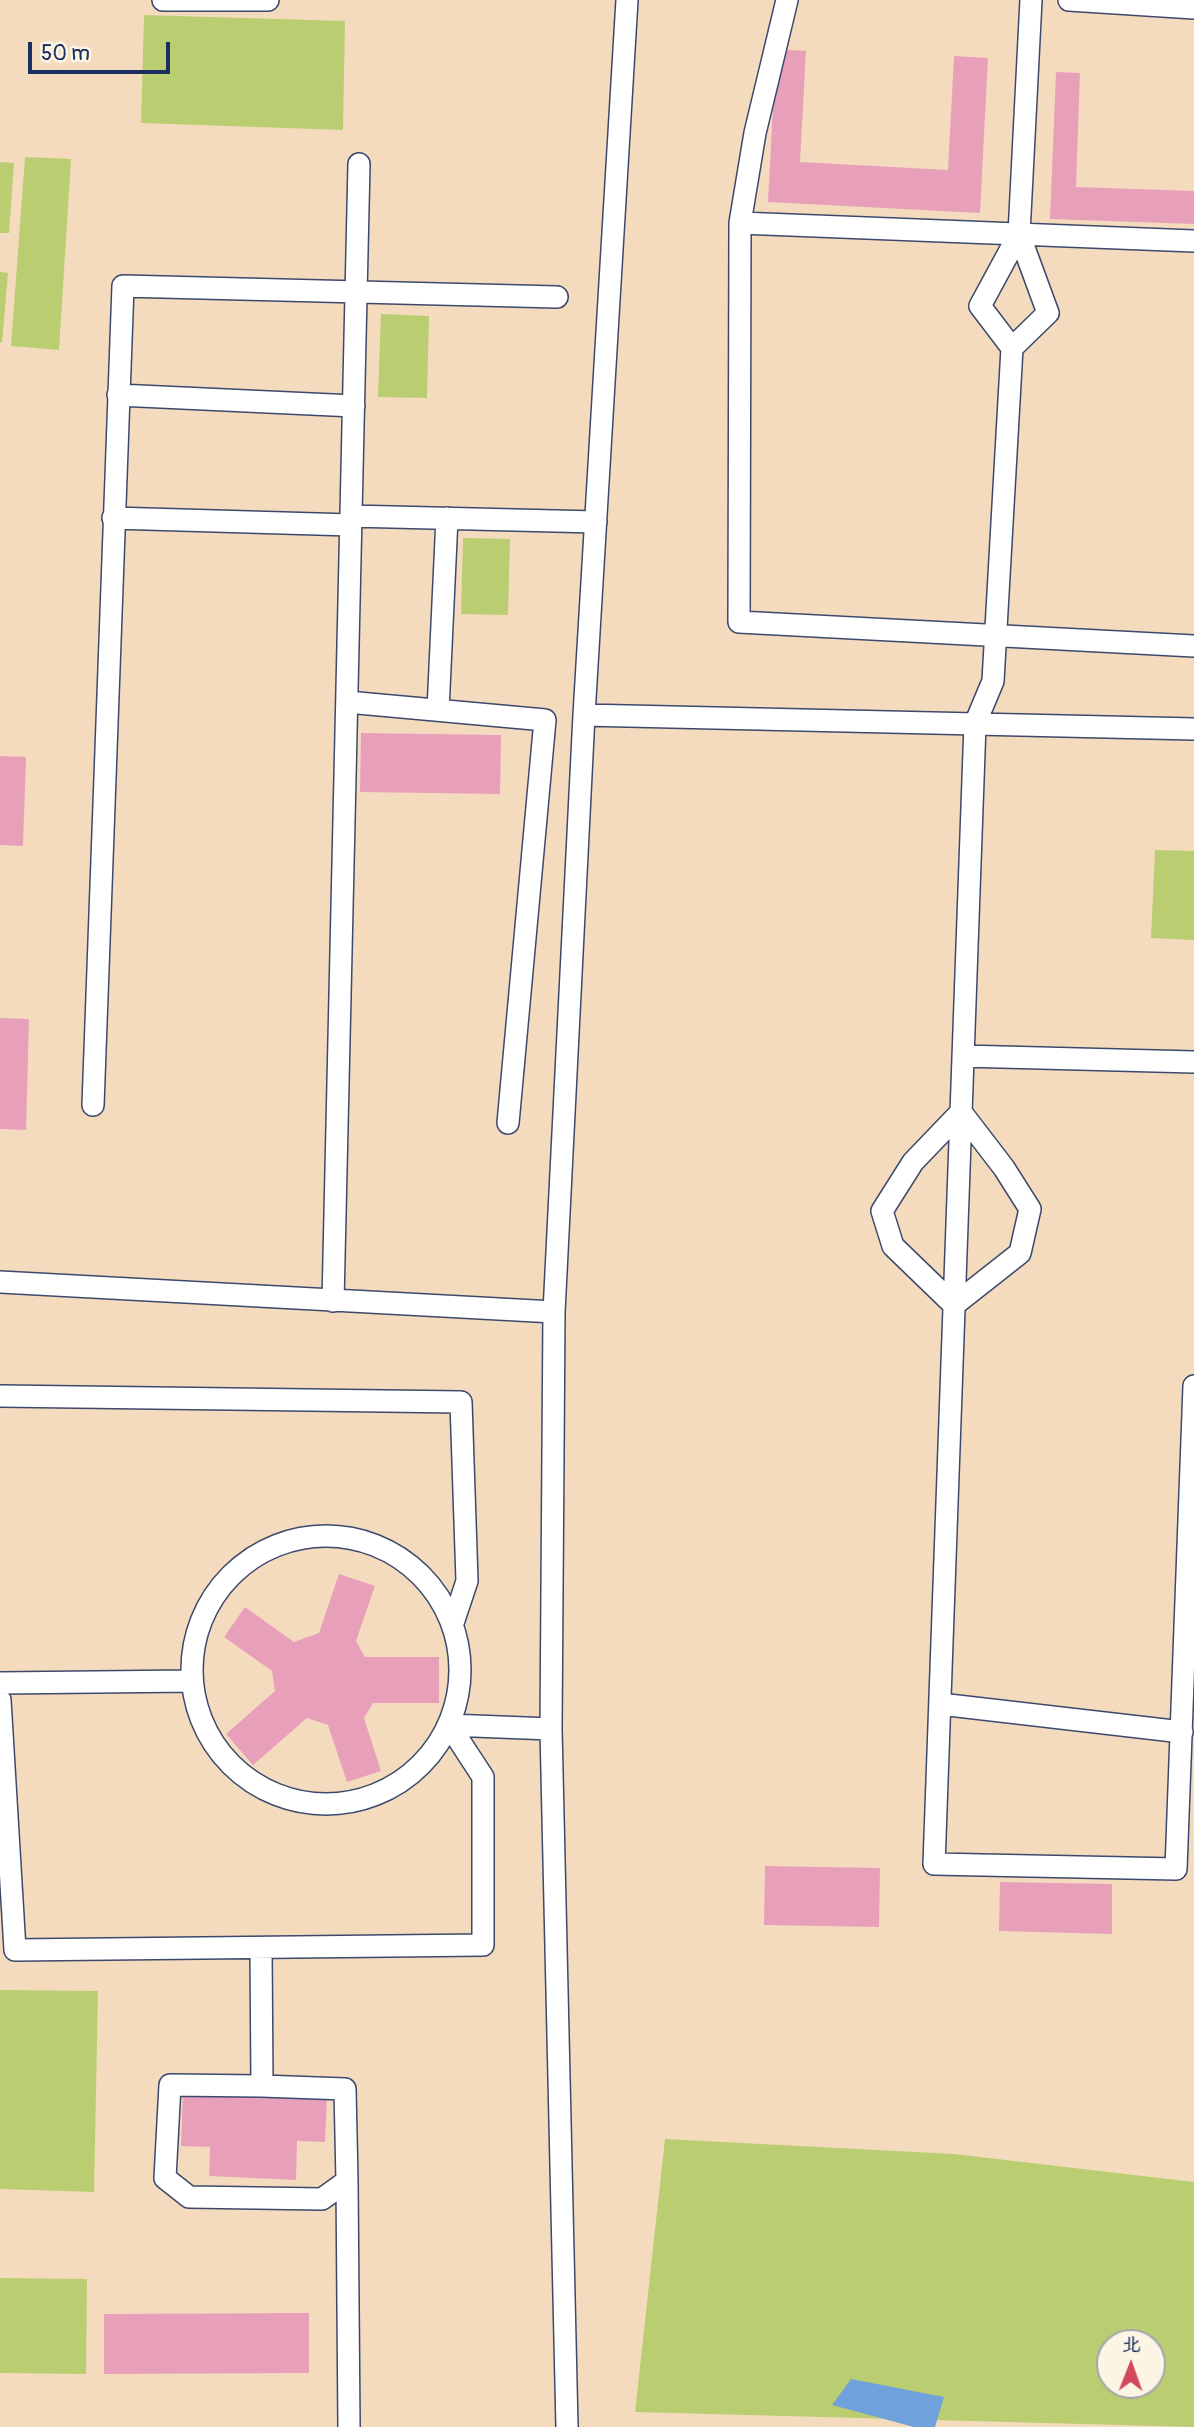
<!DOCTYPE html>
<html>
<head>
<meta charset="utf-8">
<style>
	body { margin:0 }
	#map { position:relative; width:1194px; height:2427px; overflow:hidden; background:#f5dbbe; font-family:Pangolin,"LXGW WenKai TC",sans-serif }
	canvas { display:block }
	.north { position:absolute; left:1096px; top:2329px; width:70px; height:70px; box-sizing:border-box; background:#fcf5e5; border:2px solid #a2a6af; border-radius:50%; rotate:1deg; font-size:19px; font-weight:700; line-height:28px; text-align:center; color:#1b2f5e }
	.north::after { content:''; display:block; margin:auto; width:24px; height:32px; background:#d1495b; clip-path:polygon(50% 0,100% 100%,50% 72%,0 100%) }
	.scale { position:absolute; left:28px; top:42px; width:142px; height:32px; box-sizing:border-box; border:4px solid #1b2f5e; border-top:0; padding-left:9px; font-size:21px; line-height:24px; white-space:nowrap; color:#1b2f5e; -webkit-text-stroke:5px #fcf5e5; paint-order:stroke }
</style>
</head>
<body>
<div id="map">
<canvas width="1194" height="2427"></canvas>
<div class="north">北</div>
<div class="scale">50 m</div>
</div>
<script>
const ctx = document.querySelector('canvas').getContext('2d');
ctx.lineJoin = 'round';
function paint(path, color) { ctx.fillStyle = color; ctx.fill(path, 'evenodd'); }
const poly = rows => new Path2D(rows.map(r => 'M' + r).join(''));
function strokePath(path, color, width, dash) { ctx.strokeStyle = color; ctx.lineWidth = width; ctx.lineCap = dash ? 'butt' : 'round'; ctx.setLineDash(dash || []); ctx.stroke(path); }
paint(poly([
	[144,15,345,21,343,130,141,123],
	[25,157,71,159,59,350,11,346],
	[0,162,14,163,9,233,0,233],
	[0,272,8,273,2,343,0,342],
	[381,314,429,316,427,398,378,397],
	[463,538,510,539,508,615,461,614],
	[1155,850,1194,851,1194,940,1151,938],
	[0,1990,98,1991,94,2192,0,2189],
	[665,2139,954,2154,1194,2182,1194,2427,635,2412],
	[1110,2343,1152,2343,1152,2385,1110,2385],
	[0,2278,87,2279,86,2374,0,2373]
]), '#bace71');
paint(poly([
	[851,2379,944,2397,935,2427,914,2427,832,2405]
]), '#70a1da');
paint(poly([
	[776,49,806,51,800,162,948,170,954,56,988,58,980,213,768,202],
	[1056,72,1080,73,1076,187,1194,191,1194,224,1050,219],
	[361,733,501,735,500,794,360,792],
	[0,756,26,757,23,846,0,845],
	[0,1018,29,1019,26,1130,0,1129],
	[339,1574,375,1586,356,1641,365,1657,439,1657,439,1703,373,1703,364,1718,381,1771,347,1782,328,1725,307,1718,253,1765,226,1734,275,1691,272,1671,224,1637,245,1607,294,1642,319,1633],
	[765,1866,880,1868,879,1927,764,1925],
	[1000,1882,1112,1884,1112,1934,999,1931],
	[183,2090,327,2097,325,2142,297,2141,296,2180,209,2176,210,2147,181,2146],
	[309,2313,309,2373,104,2374,104,2314]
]), '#e8a0ba');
const minor = poly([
	[163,0,268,0],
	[787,0,755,133,740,223,739,622,1194,646],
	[1069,0,1194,8],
	[740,223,1194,241],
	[1019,234,1031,0],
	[1012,348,1048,313,1019,234,980,306,1012,348,993,681,975,724,934,1864,1176,1869,1194,1386],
	[118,395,354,406],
	[351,516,596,522],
	[113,518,351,525],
	[347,702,545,720,508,1123],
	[438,710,447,518],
	[584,715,1194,729],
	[963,1056,1194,1062],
	[93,1105,123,286,557,297],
	[961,1112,1004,1168,1030,1209,1020,1253,954,1305,893,1246,882,1211,913,1162,961,1112],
	[0,1282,554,1312],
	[333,1301,359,164],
	[0,1396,461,1402,467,1581,453,1623],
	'192 1670a134 134 0 1 1 268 0a134 134 0 1 1-268 0Z',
	[0,1683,191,1681],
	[0,1700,15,1950,483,1945,483,1777,449,1725],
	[940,1704,1182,1732],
	[449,1725,551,1729],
	[261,1948,262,2086,170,2085,165,2178,189,2197,322,2199,347,2181,345,2089,262,2086],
	[347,2181,349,2427],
	[567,2427,551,1729,554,1312,584,715,627,0]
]);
strokePath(minor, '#3c496c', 24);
strokePath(minor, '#fff', 21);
</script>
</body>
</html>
